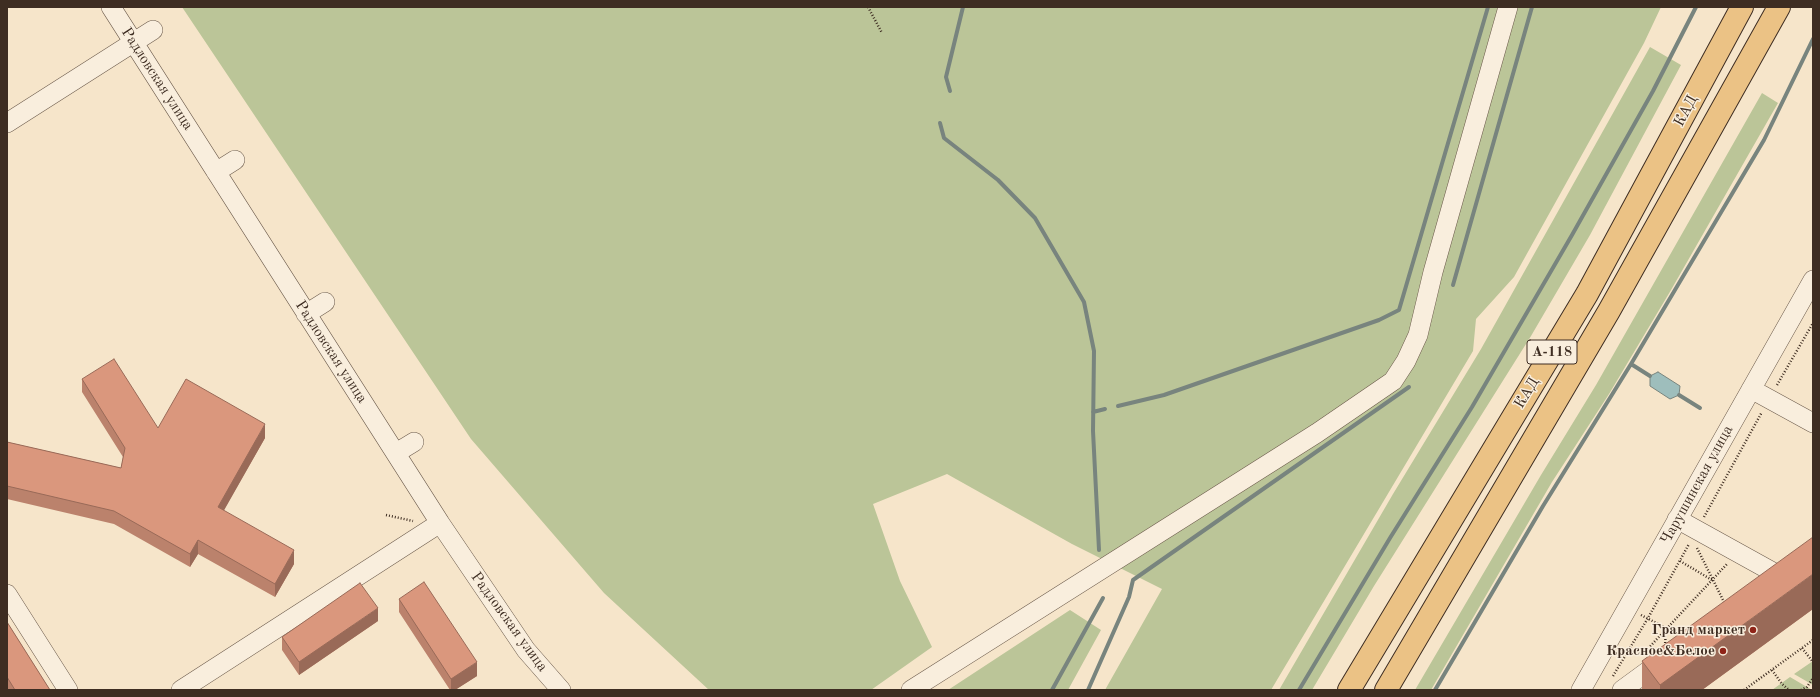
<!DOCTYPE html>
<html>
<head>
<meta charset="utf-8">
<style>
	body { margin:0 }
	#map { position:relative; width:1820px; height:697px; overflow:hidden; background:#f6e5ca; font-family:"Old Standard TT",serif }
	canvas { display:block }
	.frame { position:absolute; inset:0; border:8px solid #3e2d22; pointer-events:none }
</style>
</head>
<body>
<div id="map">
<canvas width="1820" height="697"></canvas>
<div class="frame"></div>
</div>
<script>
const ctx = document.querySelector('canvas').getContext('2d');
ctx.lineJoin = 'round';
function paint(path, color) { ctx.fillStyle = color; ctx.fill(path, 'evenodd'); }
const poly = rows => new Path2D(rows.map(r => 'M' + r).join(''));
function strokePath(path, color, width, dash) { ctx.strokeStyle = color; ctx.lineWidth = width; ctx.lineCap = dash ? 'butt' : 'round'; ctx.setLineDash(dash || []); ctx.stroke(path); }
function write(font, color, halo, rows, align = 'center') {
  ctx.font = font + ' "Old Standard TT",serif'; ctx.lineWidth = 3; ctx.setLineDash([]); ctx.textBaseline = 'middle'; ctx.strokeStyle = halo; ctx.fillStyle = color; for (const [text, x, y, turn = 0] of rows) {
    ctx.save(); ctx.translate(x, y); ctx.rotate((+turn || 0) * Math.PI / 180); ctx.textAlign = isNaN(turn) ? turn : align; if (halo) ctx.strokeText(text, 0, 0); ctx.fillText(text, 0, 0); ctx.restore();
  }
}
paint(poly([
	[182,7,1661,7,1644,43,1514,277,1476,319,1473,351,1271,690,1105,690,1162,589,1072,544,947,474,873,504,900,581,932,647,871,690,709,690,604,593,471,439],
	[1650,47,1681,65,1590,235,1531,336,1374,586,1312,690,1279,690,1393,494,1481,349],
	[1762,93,1778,103,1671,290,1609,394,1552,482,1431,690,1415,690,1541,475,1596,385],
	[1070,610,1101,630,1068,690,948,690],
	[1813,661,1813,685,1794,674],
	[1790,677,1812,690,1772,690]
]), '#bbc598');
const water = poly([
	[1658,372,1680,386,1679,395,1670,399,1650,386,1650,376,1658,372]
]);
paint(water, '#9ebebc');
strokePath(water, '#78847e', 1);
strokePath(poly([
	[950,91,946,77,963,7],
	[940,123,944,138,998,180,1035,218,1084,302,1094,351,1093,431,1099,550],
	[1453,285,1532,7],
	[1631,364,1650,376],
	[1679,395,1700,408],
	[1118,406,1164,395,1379,320,1399,310,1488,7],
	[1093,412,1105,409],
	[1052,690,1103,598],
	[1088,690,1129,597,1133,580,1409,387],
	[1299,690,1390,538,1472,407,1572,235,1653,91,1696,7],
	[1435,690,1543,506,1631,364,1764,140,1813,39]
]), '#78847e', 4);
const minor = poly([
	[111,7,440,523,526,650,561,690],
	[7,123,153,30],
	[216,172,235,160],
	[306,314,325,302],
	[1751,389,1813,423],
	[396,453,414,442],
	[1677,519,1780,576],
	[7,594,68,690],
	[181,690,440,523],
	[911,690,1317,433,1393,381,1406,361,1418,335,1433,272,1508,7],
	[1581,690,1813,280],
	[1622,690,1663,660]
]);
const highway = poly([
	[1349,690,1587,294,1742,7],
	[1386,690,1609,311,1779,7]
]);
strokePath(minor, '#6c5b4c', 20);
strokePath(highway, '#3e2d22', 24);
strokePath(poly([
	[868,7,882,33],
	[1777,385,1813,323],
	[386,515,413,521],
	[1704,517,1762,412],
	[1697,548,1725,604],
	[1680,561,1712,580],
	[1641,615,1666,628,1687,632],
	[1665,646,1666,629],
	[1802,648,1813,662],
	[1642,655,1727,564],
	[1772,670,1782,684,1789,690],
	[1613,676,1648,618,1689,544],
	[1744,690,1813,640],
	[1801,690,1807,687,1813,678]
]), '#3e2d22', 2.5, [1, 2]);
strokePath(minor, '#f9eedd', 19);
strokePath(highway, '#ebc285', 22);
paint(poly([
	[82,379,158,428,265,438,223,511,294,564,275,597,198,554,190,567,114,524,7,499,7,442,121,468,123,457,82,392],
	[399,599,477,676,455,690,450,690,399,612],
	[1813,609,1702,690,1642,690,1642,661],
	[378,621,299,675,282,650,282,637],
	[7,622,50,690,7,690]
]), '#bb826c');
paint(poly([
	[265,424,265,438,218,521,218,507],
	[198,540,198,554,190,567,190,554],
	[294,550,294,564,275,597,275,584],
	[1813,574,1813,609,1702,690,1660,690,1660,685],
	[378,608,378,621,299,675,299,662],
	[477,662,477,676,455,690,451,690,451,679]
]), '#996a58');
const building = poly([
	[114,359,158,428,186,379,265,424,218,507,294,550,275,584,198,540,190,554,114,511,7,486,7,442,121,468,125,448,82,379,114,359],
	[1813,537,1813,574,1660,685,1642,661,1813,537],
	[424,582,477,662,451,679,399,599,424,582],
	[360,583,378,608,299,662,282,637,360,583],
	[7,622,50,690,15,690,7,677,7,622]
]);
paint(building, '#da977d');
strokePath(building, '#996a58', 1);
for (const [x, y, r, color] of [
	[1753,630,4,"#8f2418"],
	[1723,651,4,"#8f2418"]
]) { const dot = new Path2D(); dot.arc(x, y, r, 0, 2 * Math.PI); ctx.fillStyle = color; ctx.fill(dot); strokePath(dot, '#f9eedd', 1.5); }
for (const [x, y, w] of [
	[1552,352,50]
]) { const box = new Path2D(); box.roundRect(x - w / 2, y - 12, w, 24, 3); ctx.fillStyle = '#f9eedd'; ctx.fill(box); strokePath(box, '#3e2d22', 1); }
write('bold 14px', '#3e2d22', null, [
	["А-118",1552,352]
]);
write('15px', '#3e2d22', '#f9eedd', [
	["Радловская улица",157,79,57],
	["КАД",1686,111,-62],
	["Радловская улица",331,352,57],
	["КАД",1527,393,-59],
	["Чарушинская улица",1697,485,-61],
	["Радловская улица",509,622,54]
]);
write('bold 15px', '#3e2d22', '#f9eedd', [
	["Гранд маркет",1745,630],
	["Красное&Белое",1715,651]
], 'right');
</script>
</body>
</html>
